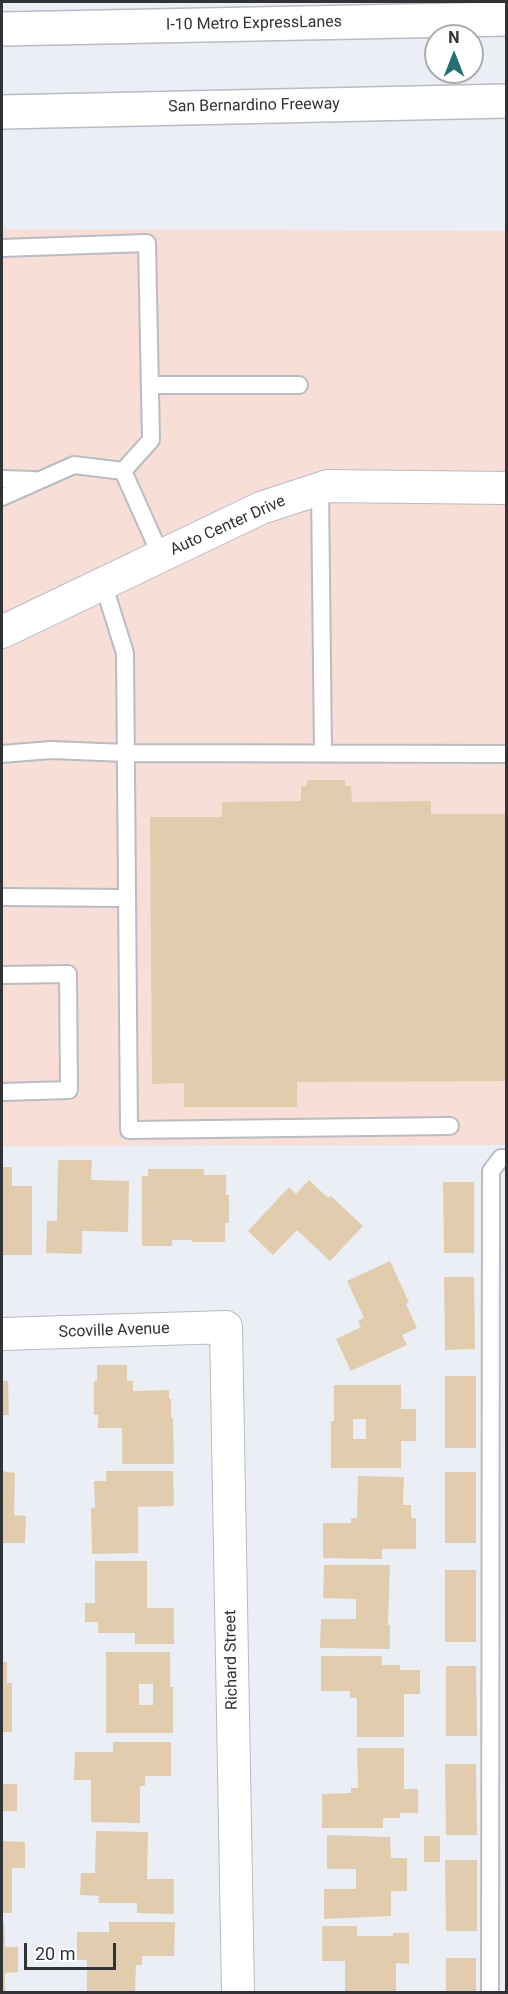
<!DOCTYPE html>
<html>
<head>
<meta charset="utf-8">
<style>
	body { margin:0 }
	#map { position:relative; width:508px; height:1994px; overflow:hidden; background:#eceef6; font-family:Roboto,sans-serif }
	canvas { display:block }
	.frame { position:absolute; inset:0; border:3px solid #323336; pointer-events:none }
	.north { position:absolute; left:424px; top:24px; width:60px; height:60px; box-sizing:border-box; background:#fff; border:2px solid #adadaf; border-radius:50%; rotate:0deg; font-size:16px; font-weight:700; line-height:24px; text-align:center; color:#323336 }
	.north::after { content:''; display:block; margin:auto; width:21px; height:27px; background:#257074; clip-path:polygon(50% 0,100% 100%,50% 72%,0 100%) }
	.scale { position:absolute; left:24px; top:1943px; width:92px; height:27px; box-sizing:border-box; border:3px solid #323336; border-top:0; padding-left:8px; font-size:18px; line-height:21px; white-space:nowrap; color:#323336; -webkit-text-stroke:4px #fff; paint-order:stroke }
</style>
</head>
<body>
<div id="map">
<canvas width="508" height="1994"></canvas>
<div class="frame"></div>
<div class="north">N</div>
<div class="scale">20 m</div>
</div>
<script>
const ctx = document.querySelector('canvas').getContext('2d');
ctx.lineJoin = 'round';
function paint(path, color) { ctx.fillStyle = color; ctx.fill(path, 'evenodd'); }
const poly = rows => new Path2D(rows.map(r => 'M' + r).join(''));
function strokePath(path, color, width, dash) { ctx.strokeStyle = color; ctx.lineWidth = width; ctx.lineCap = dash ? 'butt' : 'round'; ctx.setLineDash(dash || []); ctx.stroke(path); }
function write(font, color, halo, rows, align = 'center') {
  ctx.font = font + ' Roboto,sans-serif'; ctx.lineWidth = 6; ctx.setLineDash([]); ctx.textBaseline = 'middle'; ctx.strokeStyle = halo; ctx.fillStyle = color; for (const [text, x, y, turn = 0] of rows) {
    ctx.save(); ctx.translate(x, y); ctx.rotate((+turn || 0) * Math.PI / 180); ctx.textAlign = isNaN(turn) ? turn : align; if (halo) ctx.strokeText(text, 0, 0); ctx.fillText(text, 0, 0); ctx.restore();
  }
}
paint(poly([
	[2,229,506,231,506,1145,2,1146]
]), '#f7ded6');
paint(poly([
	[307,780,345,780,345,786,351,786,352,802,431,801,431,814,506,814,506,1081,297,1082,297,1107,184,1107,184,1083,152,1084,150,817,222,817,222,802,301,801,301,786,307,786],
	[58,1160,92,1160,91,1180,129,1181,128,1232,82,1231,82,1254,46,1253,47,1221,57,1221],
	[2,1167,12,1167,12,1186,32,1186,32,1255,2,1255],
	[148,1169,204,1169,204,1175,226,1175,226,1195,229,1195,229,1223,225,1223,225,1242,192,1242,192,1240,172,1240,172,1246,142,1246,142,1176,148,1176],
	[309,1180,328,1198,331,1196,363,1226,330,1261,297,1230,273,1255,248,1231,289,1187,296,1194],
	[443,1182,474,1182,474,1253,444,1253],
	[390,1261,409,1302,406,1304,417,1328,402,1335,407,1345,351,1371,336,1339,361,1327,358,1321,364,1318,347,1281],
	[444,1277,474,1277,475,1349,445,1350],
	[97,1365,127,1365,127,1381,133,1381,133,1391,169,1390,169,1399,171,1399,171,1418,173,1418,174,1464,122,1464,122,1428,98,1428,98,1415,94,1415,94,1381,97,1381],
	[445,1376,476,1376,476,1448,445,1448],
	[2,1381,8,1381,9,1415,2,1415],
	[334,1385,401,1385,401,1409,416,1409,416,1441,401,1441,401,1468,331,1468,331,1421,334,1421],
	[353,1419,366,1419,366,1439,353,1439],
	[2,1471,15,1473,14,1515,26,1516,25,1543,2,1543],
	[106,1471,173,1471,174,1506,138,1507,138,1553,92,1554,91,1508,95,1508,94,1481,106,1481],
	[445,1472,476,1472,476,1543,445,1543],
	[358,1476,404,1477,403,1505,411,1505,411,1518,416,1518,416,1549,382,1549,382,1559,323,1558,323,1523,351,1523,351,1518,357,1518],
	[95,1561,147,1561,147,1608,174,1608,174,1644,135,1644,135,1633,98,1633,98,1622,85,1622,85,1603,95,1603],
	[324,1565,390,1565,388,1625,390,1625,390,1649,320,1648,321,1619,356,1619,356,1599,323,1598],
	[445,1570,476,1570,476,1642,445,1642],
	[106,1652,170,1652,170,1687,173,1687,173,1733,106,1733],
	[139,1684,153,1684,153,1705,139,1705],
	[321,1656,382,1656,382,1665,400,1665,400,1670,420,1670,420,1694,404,1694,404,1737,357,1737,357,1698,350,1698,350,1691,321,1691],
	[2,1662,7,1662,7,1683,12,1683,12,1732,2,1732],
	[446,1666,476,1666,477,1736,446,1736],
	[113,1742,171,1742,171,1776,145,1776,145,1786,140,1786,140,1823,91,1822,91,1780,74,1780,75,1752,113,1752],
	[357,1748,404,1748,404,1789,418,1789,418,1813,400,1813,400,1818,383,1818,383,1828,322,1828,322,1794,351,1793,351,1788,358,1788],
	[445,1764,476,1764,477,1835,446,1835],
	[2,1784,17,1784,17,1811,2,1811],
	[96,1831,148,1832,147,1879,174,1879,174,1914,137,1913,137,1903,98,1903,99,1896,80,1895,81,1873,95,1873],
	[327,1835,390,1837,391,1858,407,1858,407,1891,391,1891,391,1916,324,1919,324,1889,356,1889,356,1869,327,1869],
	[424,1836,440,1836,440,1862,424,1862],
	[2,1841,25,1842,25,1868,12,1868,12,1913,2,1913],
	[445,1860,477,1860,477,1931,446,1931],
	[2,1922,4,1922,5,1947,18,1947,18,1972,5,1973,5,1992,2,1992],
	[109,1922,175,1922,174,1956,142,1956,142,1965,136,1965,135,1992,87,1992,87,1960,77,1960,77,1932,109,1932],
	[322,1926,357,1926,357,1936,393,1936,393,1933,409,1933,409,1964,396,1963,396,1992,345,1992,345,1961,322,1961],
	[446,1958,476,1958,476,1992,446,1992]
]), '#e1cdad');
const lane = poly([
	[2,248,147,243,151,440,123,471],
	[150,385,299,385],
	[2,479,34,480],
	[320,489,323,753],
	[2,497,74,465,123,471,161,556],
	[103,583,125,653,129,1130,450,1126],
	[2,754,51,750,126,753,506,754],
	[2,897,127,898],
	[2,975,68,974,69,1090,2,1092],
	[490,1992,491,1171,501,1158,506,1158]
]);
const street = poly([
	[2,632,261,508,328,486,506,488],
	[2,1334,226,1327,238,1992]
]);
const highway = poly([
	[2,29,506,19],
	[2,112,506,101]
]);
strokePath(lane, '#babbc3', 20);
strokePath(street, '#babbc3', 34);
strokePath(highway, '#babbc3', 36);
strokePath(lane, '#fff', 16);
strokePath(street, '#fff', 32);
strokePath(highway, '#fff', 33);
write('16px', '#323336', '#fff', [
	["I-10 Metro ExpressLanes",254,24,-1],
	["San Bernardino Freeway",254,106,-1],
	["Auto Center Drive",228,526,-24],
	["Scoville Avenue",114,1331,-2],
	["Richard Street",232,1660,-91]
]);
</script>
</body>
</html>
